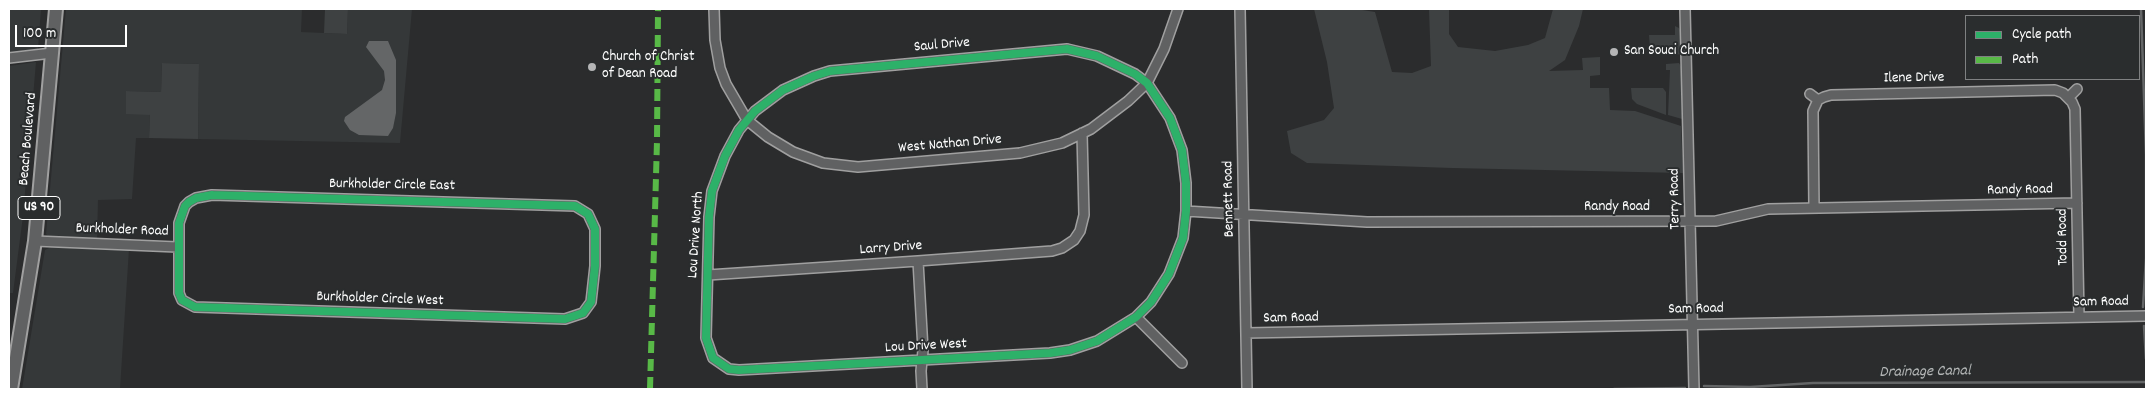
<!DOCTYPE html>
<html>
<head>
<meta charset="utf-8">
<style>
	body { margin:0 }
	#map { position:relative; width:2155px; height:398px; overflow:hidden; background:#2b2c2d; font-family:Dekko,sans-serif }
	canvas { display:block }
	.frame { position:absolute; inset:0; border:10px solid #fff; pointer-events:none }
	.legend { position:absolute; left:1965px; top:15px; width:175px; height:65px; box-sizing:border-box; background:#2a2d2e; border:1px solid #7f8182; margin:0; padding:6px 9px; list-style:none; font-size:15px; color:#fff }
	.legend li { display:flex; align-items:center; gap:10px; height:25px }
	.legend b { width:25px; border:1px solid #7f8182 }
	.scale { position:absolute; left:15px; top:25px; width:112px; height:22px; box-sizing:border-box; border:2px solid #fff; border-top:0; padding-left:6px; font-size:15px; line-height:18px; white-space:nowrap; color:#fff; -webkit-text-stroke:4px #2a2d2e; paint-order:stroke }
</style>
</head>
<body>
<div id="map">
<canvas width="2155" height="398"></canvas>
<div class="frame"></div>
<ul class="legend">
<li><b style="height:6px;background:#2db169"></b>Cycle path</li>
<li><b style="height:6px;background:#58b947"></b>Path</li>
</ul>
<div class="scale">100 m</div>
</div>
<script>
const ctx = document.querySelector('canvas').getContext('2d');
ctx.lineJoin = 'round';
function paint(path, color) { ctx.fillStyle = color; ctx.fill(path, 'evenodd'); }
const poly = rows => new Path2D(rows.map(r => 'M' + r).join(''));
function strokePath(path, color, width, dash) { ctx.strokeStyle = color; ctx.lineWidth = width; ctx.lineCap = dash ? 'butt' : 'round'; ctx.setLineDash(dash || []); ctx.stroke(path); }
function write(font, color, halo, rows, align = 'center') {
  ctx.font = font + ' Dekko,sans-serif'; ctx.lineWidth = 4; ctx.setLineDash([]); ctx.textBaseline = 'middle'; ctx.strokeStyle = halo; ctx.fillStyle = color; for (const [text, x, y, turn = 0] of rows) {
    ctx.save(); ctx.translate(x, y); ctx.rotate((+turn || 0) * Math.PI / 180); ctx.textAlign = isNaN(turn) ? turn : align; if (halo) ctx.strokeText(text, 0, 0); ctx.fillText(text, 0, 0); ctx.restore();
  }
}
paint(poly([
	[9,9,41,9,38,49,9,53],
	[66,9,302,9,301,32,347,34,348,9,412,9,400,143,198,139,199,64,162,63,161,92,126,91,150,115,149,138,136,138,132,199,98,200,97,241,51,239,46,234],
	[36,62,23,216,13,293,9,293,9,66],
	[51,247,129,249,120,389,22,389,45,250]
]), '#353839');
paint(poly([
	[325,9,348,9,347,34,324,33],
	[1314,9,1356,9,1375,12,1392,72,1412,73,1431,66,1429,9,1449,9,1449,34,1458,47,1495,51,1528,45,1545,38,1553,9,1583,9,1579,26,1565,60,1549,71,1583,70,1582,58,1600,57,1600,75,1590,76,1590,88,1609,88,1610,110,1635,111,1681,126,1683,173,1452,168,1307,163,1291,153,1287,131,1324,120,1334,108,1327,62],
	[1675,26,1679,28,1682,33,1682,54,1673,55,1672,47,1650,49,1649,35,1675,35],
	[162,63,199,64,198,139,149,138,150,115,126,114,126,91,161,92],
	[1679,63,1683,70,1684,116,1682,119,1668,115,1670,70,1666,70,1666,64],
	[1631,88,1663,88,1666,92,1666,115,1637,104,1632,99]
]), '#3e4142');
paint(poly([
	[369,41,388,41,396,60,396,113,393,128,388,136,359,135,350,130,344,121,345,117,382,90,385,80,384,71,366,47]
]), '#646667');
strokePath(poly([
	[2141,9,2146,155,2146,258,2143,307],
	[2144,326,2146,359],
	[1704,386,1750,387,1813,383,2146,382],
	[1614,389,1685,388]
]), '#646667', 2.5);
const minor = poly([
	[714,9,715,40,720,68,726,84,747,120,768,137,793,152,823,163,858,167,1020,153,1062,143,1091,129,1128,101,1147,83,1164,49,1178,9],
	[1240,9,1247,389],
	[1685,9,1694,389],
	[1067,49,1097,56,1135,74,1147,83,1170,118,1182,150,1186,183,1186,211,1183,238,1169,274,1151,302,1136,317,1097,341,1070,350,1050,353,739,370,729,369,713,358,706,338,709,217,712,191,725,156,739,130,755,111,783,90,814,76,830,71,1067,49],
	[9,58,52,53],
	[1810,94,1818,100],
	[2069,97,2077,89],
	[212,195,575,206,588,214,595,229,595,266,591,302,583,313,565,319,195,307,182,300,179,293,179,223,185,206,189,202,196,198,212,195],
	[1814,208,1813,111,1818,100,1824,97,1831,95,2055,90,2063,93,2072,102,2075,109,2079,317],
	[1186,211,1367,222,1716,221,1768,209,2077,203],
	[35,241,177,247],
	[918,261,923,350,921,371,922,389],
	[708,275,918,261,1052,251,1062,248,1074,240,1080,231,1084,215,1082,133],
	[1136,317,1182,363],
	[1246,333,2146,316]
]);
const highway = poly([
	[11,389,35,241,56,9]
]);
strokePath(minor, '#a0a0a0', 12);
strokePath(highway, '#a0a0a0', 16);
strokePath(minor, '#606162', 9);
strokePath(highway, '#606162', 12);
strokePath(poly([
	[650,389,657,141,658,9]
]), '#58b947', 6, [12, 6]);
strokePath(poly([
	[1067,49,1097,56,1135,74,1147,83,1170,118,1182,150,1186,183,1186,211,1183,238,1169,274,1151,302,1136,317,1097,341,1070,350,1050,353,739,370,729,369,713,358,706,338,709,217,712,191,725,156,739,130,755,111,783,90,814,76,830,71,1067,49],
	[212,195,575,206,588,214,595,229,595,266,591,302,583,313,565,319,195,307,182,300,179,293,179,223,185,206,189,202,196,198,212,195]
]), '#2db169', 8);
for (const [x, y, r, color] of [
	[1614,52,5,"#b5b5b6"],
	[592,67,5,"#b5b5b6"]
]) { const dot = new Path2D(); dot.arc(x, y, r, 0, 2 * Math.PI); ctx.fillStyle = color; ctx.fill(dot); strokePath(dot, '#2a2d2e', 2); }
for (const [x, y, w] of [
	[39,208,42]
]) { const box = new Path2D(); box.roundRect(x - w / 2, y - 11.5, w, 23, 4); ctx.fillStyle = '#2a2d2e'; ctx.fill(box); strokePath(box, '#fff', 1); }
write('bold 14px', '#fff', null, [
	["US 90",39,208]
]);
write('15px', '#fff', '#2a2d2e', [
	["Saul Drive",942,46,-5],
	["Ilene Drive",1914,79,-1],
	["Beach Boulevard",29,139,-85],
	["West Nathan Drive",950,145,-5],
	["Burkholder Circle East",392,186,1],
	["Randy Road",2020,191,-1],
	["Bennett Road",1230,199,-91],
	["Terry Road",1676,199,-91],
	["Randy Road",1617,208],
	["Burkholder Road",122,231,2],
	["Lou Drive North",697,235,-86],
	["Todd Road",2064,237,-91],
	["Larry Drive",891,249,-4],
	["Burkholder Circle West",380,300,2],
	["Sam Road",2101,303,-1],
	["Sam Road",1696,310,-1],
	["Sam Road",1291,319,-1],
	["Lou Drive West",926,347,-3]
]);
write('15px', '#fff', '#2a2d2e', [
	["San Souci Church",1624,52],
	["Church of Christ",602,58],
	["of Dean Road",602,75]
], 'left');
write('italic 16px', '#b4b6b6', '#2a2d2e', [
	["Drainage Canal",1925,373,-1]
]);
</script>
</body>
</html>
